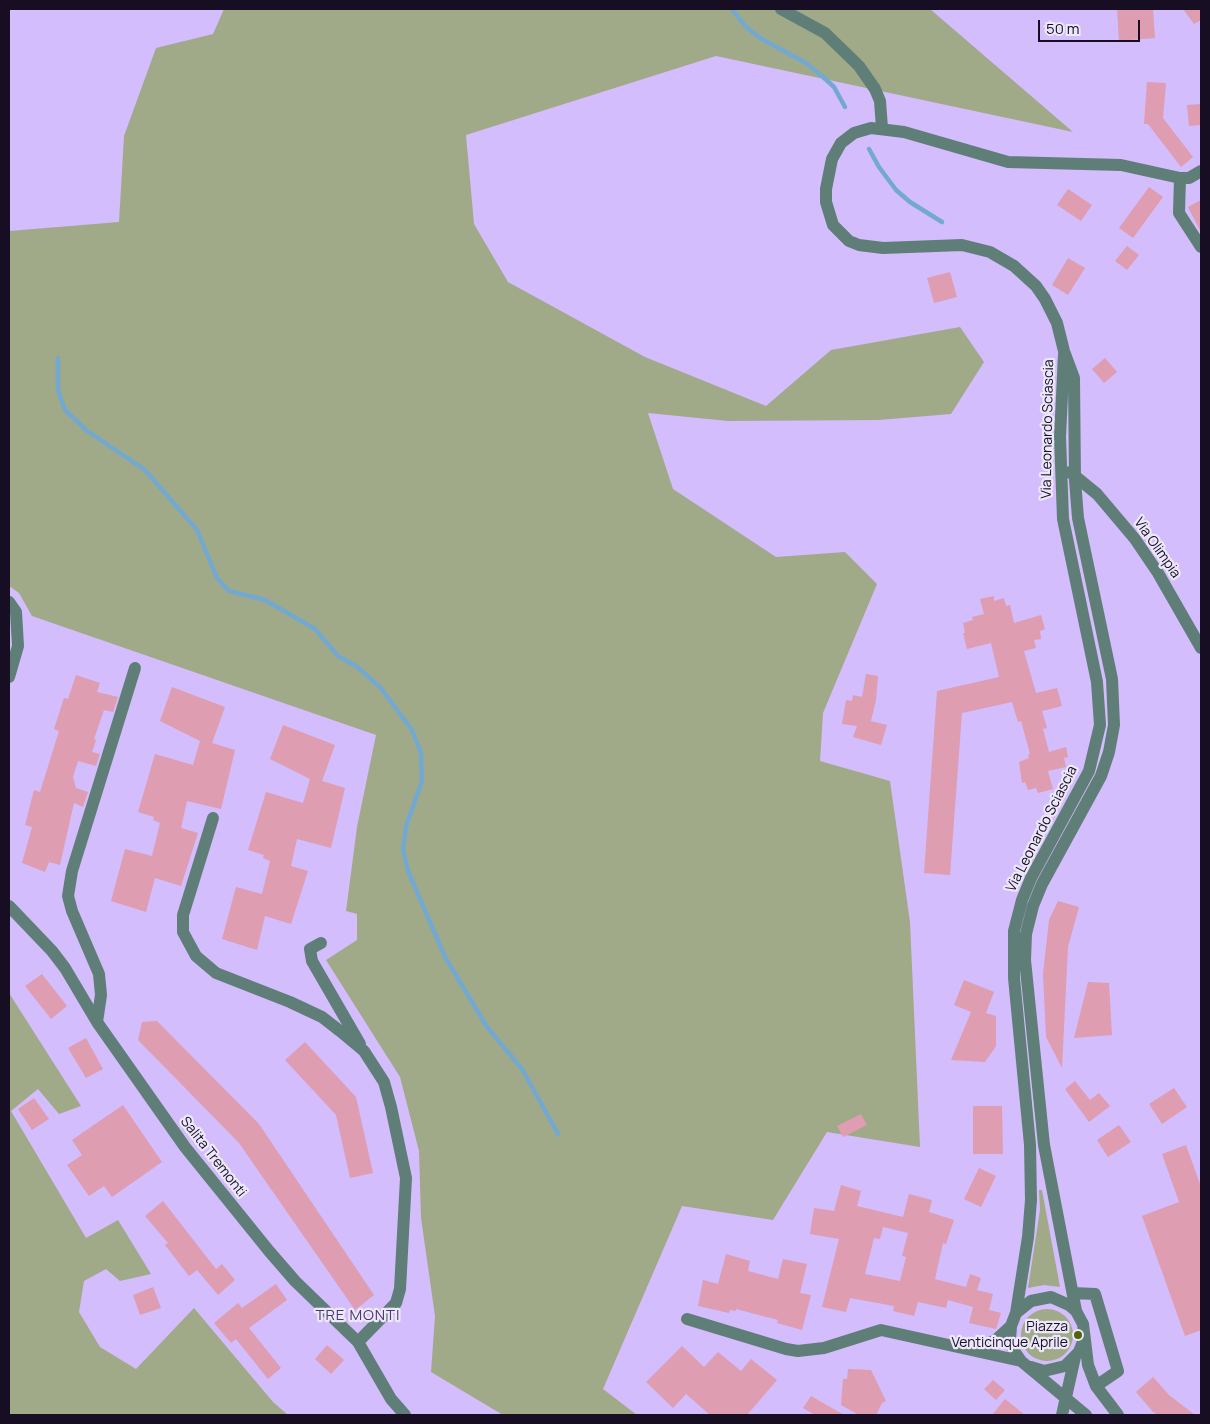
<!DOCTYPE html>
<html>
<head>
<meta charset="utf-8">
<style>
	body { margin:0 }
	#map { position:relative; width:1210px; height:1424px; overflow:hidden; background:#d3bdfc; font-family:Manrope,sans-serif }
	canvas { display:block }
	.frame { position:absolute; inset:0; border:10px solid #170e24; pointer-events:none }
	.scale { position:absolute; left:1038px; top:20px; width:102px; height:22px; box-sizing:border-box; border:2px solid #170e24; border-top:0; padding-left:6px; font-size:15px; line-height:18px; white-space:nowrap; color:#170e24; -webkit-text-stroke:4px #ede7fa; paint-order:stroke }
</style>
</head>
<body>
<div id="map">
<canvas width="1210" height="1424"></canvas>
<div class="frame"></div>
<div class="scale">50 m</div>
</div>
<script>
const ctx = document.querySelector('canvas').getContext('2d');
ctx.lineJoin = 'round';
function paint(path, color) { ctx.fillStyle = color; ctx.fill(path, 'evenodd'); }
const poly = rows => new Path2D(rows.map(r => 'M' + r).join(''));
function strokePath(path, color, width, dash) { ctx.strokeStyle = color; ctx.lineWidth = width; ctx.lineCap = dash ? 'butt' : 'round'; ctx.setLineDash(dash || []); ctx.stroke(path); }
function write(font, color, halo, rows, align = 'center') {
  ctx.font = font + ' Manrope,sans-serif'; ctx.lineWidth = 4.5; ctx.setLineDash([]); ctx.textBaseline = 'middle'; ctx.strokeStyle = halo; ctx.fillStyle = color; for (const [text, x, y, turn = 0] of rows) {
    ctx.save(); ctx.translate(x, y); ctx.rotate((+turn || 0) * Math.PI / 180); ctx.textAlign = isNaN(turn) ? turn : align; if (halo) ctx.strokeText(text, 0, 0); ctx.fillText(text, 0, 0); ctx.restore();
  }
}
paint(poly([
	[224,9,930,9,1073,132,716,56,466,135,474,224,508,282,645,357,766,406,831,350,960,327,984,362,951,414,878,420,728,421,648,413,673,489,776,557,845,552,877,584,823,713,820,761,890,781,910,922,920,1147,827,1132,773,1220,682,1206,603,1389,637,1415,503,1415,431,1372,435,1316,421,1218,419,1151,400,1077,326,960,357,940,357,914,346,911,357,827,376,735,32,616,19,593,9,586,9,231,119,222,124,136,156,48,213,34],
	[9,993,81,1106,59,1114,38,1089,11,1111,86,1238,118,1220,151,1274,120,1281,106,1269,84,1281,79,1312,100,1347,136,1369,194,1308,273,1402,288,1415,9,1415],
	[1039,1190,1042,1190,1060,1287,1044,1285,1028,1288,1040,1210],
	'1021 1335a26 26 0 1 1 52 0a26 26 0 1 1-52 0Z'
]), '#a0aa88');
strokePath(poly([
	[732,9,745,26,760,38,806,63,822,76,834,87,845,107],
	[869,149,879,167,896,190,910,202,942,222],
	[58,358,58,390,65,410,86,430,145,470,197,530,217,578,229,591,265,600,315,629,338,656,356,666,380,687,412,730,421,753,422,781,406,826,403,849,408,871,445,957,487,1027,522,1069,558,1134]
]), '#73a9d0', 4.5);
paint(poly([
	[1117,9,1153,9,1155,38,1119,41],
	[1183,9,1201,9,1201,20,1194,24],
	[1147,82,1166,83,1163,118,1193,157,1181,167,1148,124,1144,124],
	[1201,104,1201,125,1189,126,1187,105],
	[1149,187,1163,197,1133,238,1119,228],
	[1068,189,1092,205,1081,221,1057,205],
	[1201,200,1201,232,1188,207],
	[1127,246,1139,255,1127,270,1115,261],
	[1068,258,1085,268,1068,295,1052,285],
	[950,272,957,297,934,303,927,278],
	[1105,358,1117,372,1104,383,1092,369],
	[994,596,994,601,1004,598,1006,606,1010,605,1014,623,1041,615,1045,629,1040,631,1041,639,1034,640,1036,648,1024,651,1036,693,1057,688,1062,706,1042,711,1047,728,1043,729,1049,752,1066,747,1068,757,1064,758,1066,767,1048,771,1053,789,1038,793,1036,788,1028,790,1025,782,1022,783,1019,762,1029,758,1028,755,1030,754,1021,721,1018,722,1012,702,962,713,950,875,924,873,937,691,999,677,991,643,967,649,963,633,965,633,963,623,973,620,972,617,984,614,980,599],
	[866,674,878,676,876,700,871,721,887,725,881,745,853,737,857,726,842,724,846,700,852,701,853,695,862,697],
	[76,675,100,683,97,692,118,697,113,712,104,710,94,739,96,740,92,752,100,754,96,766,78,761,73,777,76,788,88,792,83,807,74,803,60,865,49,862,45,872,22,863,32,827,25,825,34,790,40,792,59,731,54,729,64,698,68,699],
	[172,687,225,707,212,743,235,750,221,809,187,801,181,828,198,833,181,886,155,878,146,912,111,901,125,849,152,856,160,823,153,820,154,817,138,812,155,754,193,765,200,741,160,721],
	[283,725,335,745,322,781,345,788,331,848,297,839,291,866,308,871,291,924,265,916,257,950,222,939,236,887,262,894,270,861,263,858,264,855,248,850,266,792,303,803,310,779,270,759],
	[1058,901,1079,907,1068,947,1062,1068,1046,1037,1043,974,1049,920],
	[42,974,67,1006,51,1019,25,986],
	[964,980,994,992,986,1013,996,1016,996,1046,985,1062,951,1060,971,1012,954,1005],
	[1088,982,1109,983,1112,1035,1074,1038],
	[157,1021,259,1124,374,1295,355,1310,239,1143,138,1040,142,1022],
	[86,1038,103,1069,86,1078,68,1048],
	[305,1042,356,1097,373,1173,350,1178,336,1115,285,1060],
	[1075,1081,1090,1100,1099,1093,1110,1106,1089,1122,1065,1089],
	[1174,1088,1187,1107,1162,1124,1149,1104],
	[34,1098,49,1119,32,1130,18,1109],
	[123,1105,162,1162,112,1197,104,1186,89,1196,67,1165,82,1155,72,1140],
	[973,1106,1002,1106,1003,1154,973,1154],
	[861,1114,867,1125,843,1137,837,1126],
	[1119,1125,1131,1142,1108,1157,1097,1140],
	[1186,1145,1201,1187,1201,1330,1185,1336,1142,1216,1179,1202,1162,1154],
	[979,1168,996,1176,981,1207,964,1199],
	[841,1185,861,1191,857,1206,903,1217,909,1194,932,1200,929,1212,954,1220,946,1244,943,1243,935,1279,966,1287,970,1274,981,1278,977,1290,993,1294,989,1310,1001,1313,996,1329,969,1323,973,1307,948,1300,946,1308,918,1302,914,1316,893,1311,894,1306,850,1298,846,1312,822,1307,839,1239,810,1234,814,1208,834,1211],
	[883,1227,908,1233,902,1256,906,1257,900,1281,865,1274,874,1238,880,1239],
	[163,1201,216,1269,222,1264,235,1280,218,1295,197,1270,189,1276,165,1245,168,1243,145,1216],
	[726,1254,750,1261,748,1271,778,1279,783,1259,807,1264,800,1293,811,1295,802,1330,777,1323,778,1320,736,1309,736,1311,730,1310,729,1313,698,1306,703,1280,718,1284],
	[276,1284,287,1300,249,1328,281,1368,268,1379,236,1339,231,1343,214,1323,238,1303,242,1308],
	[153,1287,161,1308,140,1315,133,1295],
	[327,1345,344,1360,331,1374,315,1359],
	[682,1346,704,1367,718,1352,741,1371,751,1359,777,1380,747,1415,710,1415,686,1394,673,1408,646,1382],
	[848,1369,871,1370,886,1401,882,1403,876,1415,859,1415,841,1405,843,1379,847,1379],
	[1153,1377,1169,1395,1195,1415,1158,1415,1153,1412,1136,1392],
	[993,1380,1005,1390,996,1400,984,1389],
	[811,1396,844,1415,815,1415,803,1408],
	[1005,1399,1025,1415,992,1415]
]), '#de9db0');
strokePath(poly([
	[781,9,825,33,859,66,875,89,880,101,882,128],
	[1180,178,1179,213,1201,247],
	[1064,354,1060,437,1063,519,1097,682,1100,725,1089,771,1031,878,1022,900,1014,931,1014,978,1030,1145,1031,1200,1028,1237,1016,1313,1011,1326,1010,1340,1014,1351,1021,1361,1086,1415],
	[1070,472,1097,494,1135,539,1158,573,1201,648],
	[9,602,16,612,18,646,9,677],
	[213,818,183,915,183,932,196,956,216,973,290,1002,322,1017,340,1031,364,1051,384,1082,391,1107,406,1178,400,1289,396,1303,358,1342],
	[9,906,52,951,65,968,97,1022,185,1147,269,1251,295,1281,358,1342,391,1399,405,1415],
	[321,943,310,949,312,961,360,1044],
	[97,1022,101,995,99,974,72,911,68,896,72,871,135,668],
	[1073,1293,1095,1294,1118,1371,1096,1386],
	[1016,1313,1031,1301,1051,1297,1069,1305,1076,1311],
	[687,1319,786,1349,798,1351,824,1348,881,1330,1021,1361],
	[975,1350,996,1340,1011,1326],
	[1031,1367,1044,1371,1065,1366,1079,1352,1084,1339],
	[1062,1415,1075,1357],
	[1118,1415,1096,1386,1088,1365,1083,1324,1076,1311,1044,1145,1025,960,1026,934,1033,906,1042,884,1101,776,1109,752,1114,725,1112,679,1078,518,1075,480,1074,378,1064,351,1057,323,1045,299,1036,286,1014,266,990,252,962,245,883,248,859,245,849,241,833,225,826,202,826,189,832,159,841,143,854,133,871,128,904,132,1008,162,1121,165,1180,178,1189,178,1201,171]
]), '#607e78', 12);
for (const [x, y, r, color] of [
	[1078,1335,5,"#52630a"]
]) { const dot = new Path2D(); dot.arc(x, y, r, 0, 2 * Math.PI); ctx.fillStyle = color; ctx.fill(dot); strokePath(dot, '#ede7fa', 2); }
write('14px', '#170e24', '#ede7fa', [
	["Via Leonardo Sciascia",1048,429,-89],
	["Via Olimpia",1157,548,55],
	["Via Leonardo Sciascia",1042,829,-63],
	["Salita Tremonti",213,1157,52]
]);
write('14px', '#170e24', '#ede7fa', [
	["Piazza",1068,1327],
	["Venticinque Aprile",1068,1343]
], 'right');
ctx.letterSpacing = '1px';
write('15px', '#4d386d', '#ede7fa', [
	["TRE MONTI",358,1316]
]);
ctx.letterSpacing = '0px';
</script>
</body>
</html>
